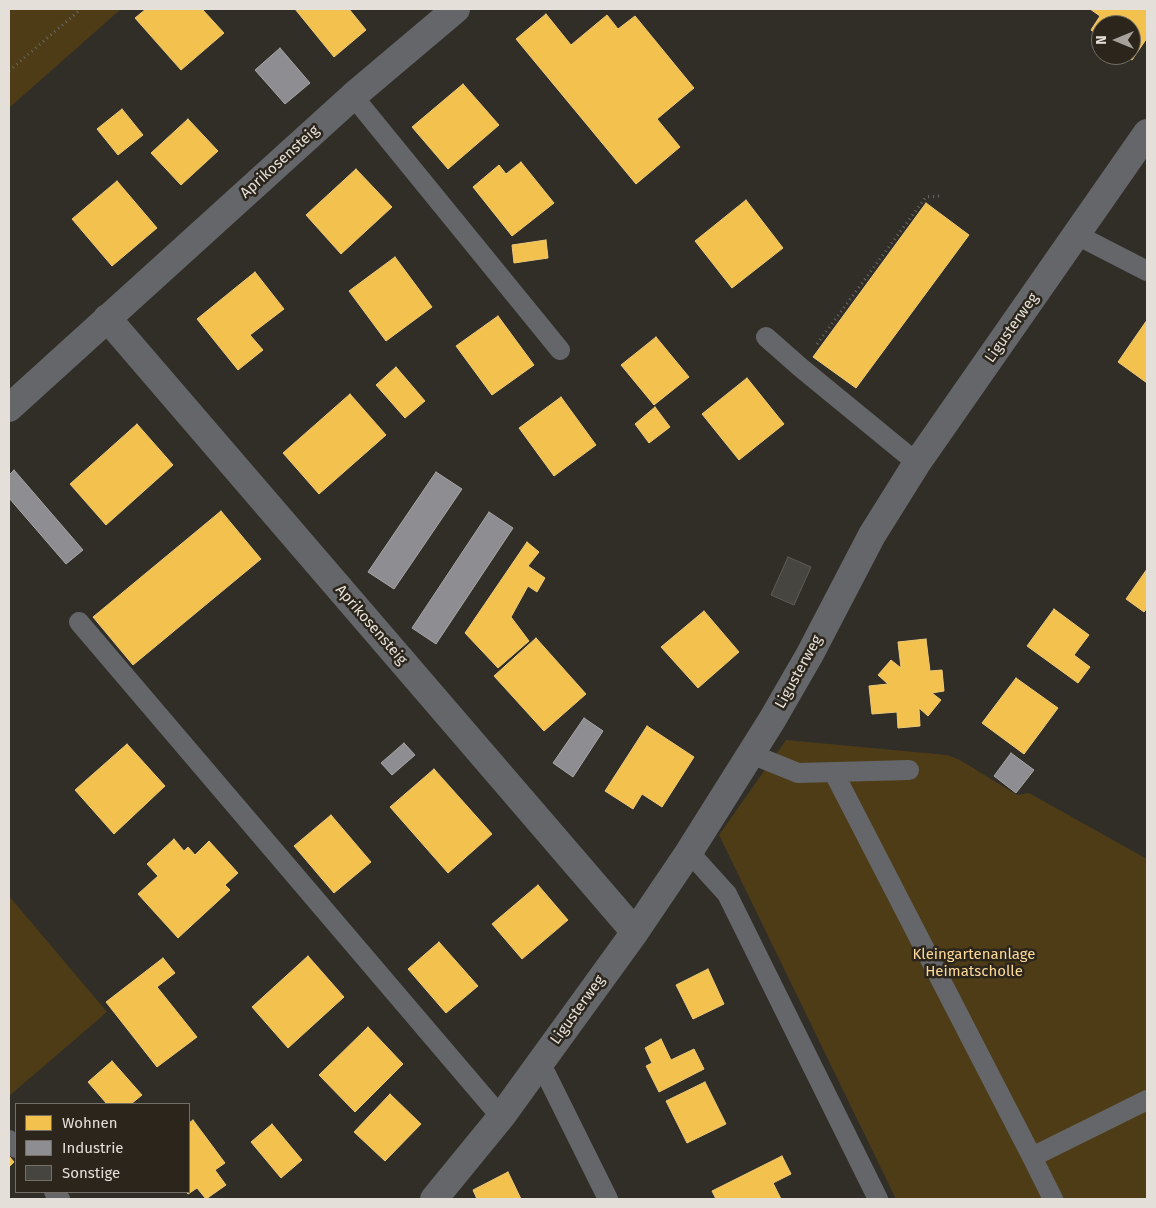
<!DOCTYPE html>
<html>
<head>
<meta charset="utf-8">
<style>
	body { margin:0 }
	#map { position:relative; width:1156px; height:1208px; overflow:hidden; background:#312e28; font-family:"Fira Sans",sans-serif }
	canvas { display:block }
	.frame { position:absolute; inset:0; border:10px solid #e4e0d9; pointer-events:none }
	.legend { position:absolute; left:15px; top:1103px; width:175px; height:90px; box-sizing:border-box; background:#2b251b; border:1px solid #757067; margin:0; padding:6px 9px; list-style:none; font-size:15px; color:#e4e0d9 }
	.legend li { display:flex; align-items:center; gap:10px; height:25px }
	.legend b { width:25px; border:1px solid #757067 }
	.north { position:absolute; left:1091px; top:15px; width:50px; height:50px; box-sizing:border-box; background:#2b251b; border:1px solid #757067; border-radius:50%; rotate:270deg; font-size:14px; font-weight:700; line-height:20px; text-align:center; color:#e4e0d9 }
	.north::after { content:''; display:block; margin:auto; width:18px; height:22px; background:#a5a29b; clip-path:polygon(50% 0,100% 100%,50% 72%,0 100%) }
</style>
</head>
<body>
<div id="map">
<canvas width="1156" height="1208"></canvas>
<div class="frame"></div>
<ul class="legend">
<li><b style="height:14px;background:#f2c14e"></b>Wohnen</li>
<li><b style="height:14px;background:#8d8d92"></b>Industrie</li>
<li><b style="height:14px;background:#474540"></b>Sonstige</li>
</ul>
<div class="north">N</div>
</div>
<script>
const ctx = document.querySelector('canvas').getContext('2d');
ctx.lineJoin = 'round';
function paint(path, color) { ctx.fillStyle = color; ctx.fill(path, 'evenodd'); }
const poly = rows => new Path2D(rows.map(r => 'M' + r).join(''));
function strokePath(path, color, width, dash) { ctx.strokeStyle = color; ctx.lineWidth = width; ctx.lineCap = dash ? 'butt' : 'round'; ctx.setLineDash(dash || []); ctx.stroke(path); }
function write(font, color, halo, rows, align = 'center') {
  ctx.font = font + ' "Fira Sans",sans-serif'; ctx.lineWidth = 5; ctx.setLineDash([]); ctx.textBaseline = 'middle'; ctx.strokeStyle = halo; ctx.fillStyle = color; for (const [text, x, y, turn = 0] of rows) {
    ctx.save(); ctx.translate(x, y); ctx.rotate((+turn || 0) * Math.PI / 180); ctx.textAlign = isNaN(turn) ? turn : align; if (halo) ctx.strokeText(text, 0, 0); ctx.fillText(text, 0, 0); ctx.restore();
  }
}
paint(poly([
	[9,9,121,9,9,108],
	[786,740,947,755,960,760,1017,795,1029,793,1147,859,1147,1199,896,1199,719,835],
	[9,896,107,1012,9,1096,9,895]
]), '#4e3c17');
const homes = poly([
	[146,9,202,9,224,33,181,70,135,18,146,9],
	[295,9,349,9,366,30,334,57,295,9],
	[1090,9,1147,9,1147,38,1132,60,1126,55,1131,55,1131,25,1101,25,1101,37,1091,30,1100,16,1090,9],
	[546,14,571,45,607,15,618,29,635,16,694,88,657,119,680,147,636,184,516,39,546,14],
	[463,84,499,125,448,169,412,127,463,84],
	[122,109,143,135,118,155,97,129,122,109],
	[188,119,218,151,181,185,151,153,188,119],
	[521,162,554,203,512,236,473,187,499,165,506,174,521,162],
	[356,169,392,207,341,254,306,215,356,169],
	[117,181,157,228,112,266,72,219,117,181],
	[746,200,783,248,732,288,695,241,746,200],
	[926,203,969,235,856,388,813,357,926,203],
	[546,240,548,258,514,263,512,245,546,240],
	[395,257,432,307,386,341,349,291,395,257],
	[255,272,284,309,250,335,263,350,238,370,197,319,255,272],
	[498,316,534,365,492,395,456,346,498,316],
	[1147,320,1147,383,1118,362,1147,320],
	[656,337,689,377,654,405,621,365,656,337],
	[396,367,425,401,405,418,376,385,396,367],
	[747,378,784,424,739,460,702,414,747,378],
	[350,394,386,435,319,494,283,453,350,394],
	[561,397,596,445,554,476,519,428,561,397],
	[655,407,670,427,649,443,635,424,655,407],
	[137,424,173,465,106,525,70,484,137,424],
	[221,511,261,559,133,665,93,617,221,511],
	[527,542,539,552,528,566,545,578,537,592,528,586,511,617,529,641,498,668,465,633,527,542],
	[1147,569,1147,608,1144,612,1126,599,1147,569],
	[1054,609,1089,635,1074,655,1090,667,1078,683,1027,646,1054,609],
	[704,611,739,652,698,688,661,647,704,611],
	[536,638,586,694,544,731,494,676,536,638],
	[926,639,930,671,942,670,944,691,932,693,941,700,928,716,919,708,920,726,898,728,897,712,872,714,869,686,888,684,878,675,891,660,901,668,898,642,926,639],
	[1016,678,1058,708,1024,754,982,723,1016,678],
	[647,726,694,757,662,807,642,794,633,809,605,791,647,726],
	[127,744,165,786,114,834,75,790,127,744],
	[434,769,492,834,448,873,390,807,434,769],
	[331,815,371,862,334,893,294,846,331,815],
	[174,839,184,851,188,847,195,855,209,841,238,873,225,885,230,890,178,938,138,894,158,876,147,864,174,839],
	[538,885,568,920,522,959,492,924,538,885],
	[439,942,478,986,446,1013,408,969,439,942],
	[308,956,344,997,288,1048,252,1007,308,956],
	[163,958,175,973,157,987,197,1037,157,1067,106,1002,163,958],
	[708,969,724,1004,693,1019,676,985,708,969],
	[368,1027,403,1064,355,1112,319,1075,368,1027],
	[661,1039,671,1060,694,1049,704,1069,659,1092,646,1066,652,1063,645,1048,661,1039],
	[112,1061,142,1095,131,1104,107,1104,88,1082,112,1061],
	[705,1082,726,1124,687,1143,666,1101,705,1082],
	[390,1094,421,1124,385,1161,354,1132,390,1094],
	[193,1120,225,1163,215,1170,226,1185,206,1199,197,1188,188,1194,186,1192,189,1192,189,1123,193,1120],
	[272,1124,302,1160,281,1178,251,1142,272,1124],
	[9,1156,14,1162,9,1167,9,1156],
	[782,1156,791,1174,773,1183,781,1199,716,1199,712,1191,782,1156],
	[508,1172,521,1199,477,1199,473,1190,508,1172]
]);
paint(homes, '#f2c14e');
strokePath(homes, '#eeca78', 1);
const industry = poly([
	[280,48,310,83,285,104,255,70,280,48],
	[14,470,83,550,66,564,9,498,9,475,14,470],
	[436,472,462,489,394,589,368,572,436,472],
	[489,512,513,528,436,644,412,628,489,512],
	[584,718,603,731,573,777,553,763,584,718],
	[404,743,415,755,392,775,381,763,404,743],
	[1011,753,1034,770,1016,793,994,776,1011,753]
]);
paint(industry, '#8d8d92');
strokePath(industry, '#a7a6a7', 1);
const building = poly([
	[788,557,811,567,794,605,771,595,788,557]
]);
paint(building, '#474540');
strokePath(building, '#5f5c57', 1);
strokePath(poly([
	[9,71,81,9],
	[817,344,926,197,939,196]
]), '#686a69', 3, [1, 4]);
strokePath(poly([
	[353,96,560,350],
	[1077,235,1147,271],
	[766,337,800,367,917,463],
	[79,622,501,1117],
	[751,754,798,773,909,770],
	[834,773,1032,1157,1053,1199],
	[689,852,727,894,878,1199],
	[540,1062,608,1199],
	[9,1140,16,1148],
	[1032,1157,1147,1100],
	[54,1192,60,1199]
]), '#64666a', 20);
strokePath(poly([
	[107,318,635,932],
	[9,408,353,96,456,9],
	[434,1199,501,1117,635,932,689,852,772,720,810,654,872,535,917,463,1147,133]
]), '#64666a', 28);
write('15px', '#e4e0d9', '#2b251b', [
	["Aprikosensteig",280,162,-42],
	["Ligusterweg",1012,328,-55],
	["Aprikosensteig",371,625,49],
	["Ligusterweg",799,672,-61],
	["Ligusterweg",578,1010,-54]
]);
write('15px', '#fdd999', '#2b251b', [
	["Kleingartenanlage",974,955],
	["Heimatscholle",974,972]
]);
</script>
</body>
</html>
